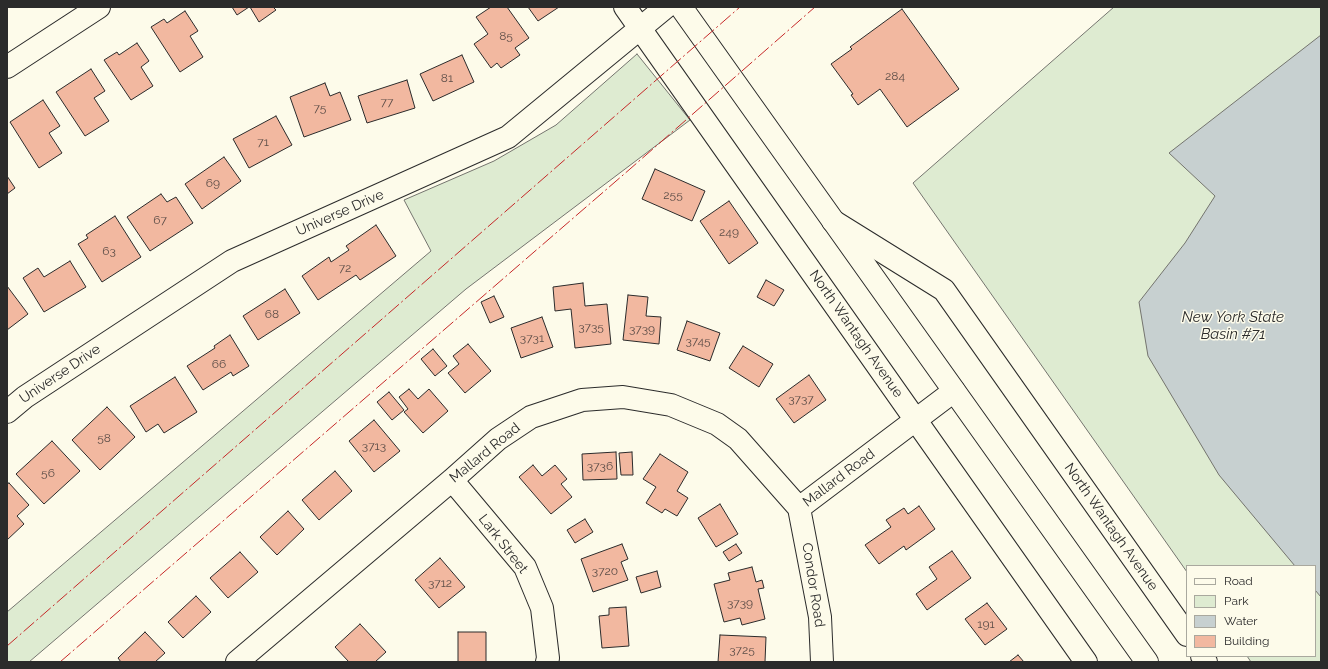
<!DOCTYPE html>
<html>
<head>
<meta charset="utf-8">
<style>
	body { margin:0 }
	#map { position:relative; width:1328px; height:669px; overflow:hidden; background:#fdfbea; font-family:Raleway,sans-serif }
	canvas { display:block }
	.frame { position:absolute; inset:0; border:8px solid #2b2b2b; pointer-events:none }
	.legend { position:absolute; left:1186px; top:565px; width:130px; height:92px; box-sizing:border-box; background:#fdfbea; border:1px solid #a9a89e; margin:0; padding:5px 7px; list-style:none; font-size:12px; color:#2b2b2b }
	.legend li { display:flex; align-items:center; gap:8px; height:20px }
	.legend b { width:20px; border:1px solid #a9a89e }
</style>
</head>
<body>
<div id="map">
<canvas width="1328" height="669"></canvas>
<div class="frame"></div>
<ul class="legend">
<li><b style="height:5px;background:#fdfbea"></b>Road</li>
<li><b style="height:11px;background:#deebd1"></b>Park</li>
<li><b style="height:11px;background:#c7d0d0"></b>Water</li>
<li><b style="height:11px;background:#f2b8a0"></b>Building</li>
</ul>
</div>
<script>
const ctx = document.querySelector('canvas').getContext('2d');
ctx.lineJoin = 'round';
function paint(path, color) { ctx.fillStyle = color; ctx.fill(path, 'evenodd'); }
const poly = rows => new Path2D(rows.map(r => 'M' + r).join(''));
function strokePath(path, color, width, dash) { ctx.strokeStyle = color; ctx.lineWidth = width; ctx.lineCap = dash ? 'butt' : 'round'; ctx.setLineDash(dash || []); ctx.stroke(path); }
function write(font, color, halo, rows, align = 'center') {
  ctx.font = font + ' Raleway,sans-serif'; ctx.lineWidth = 3; ctx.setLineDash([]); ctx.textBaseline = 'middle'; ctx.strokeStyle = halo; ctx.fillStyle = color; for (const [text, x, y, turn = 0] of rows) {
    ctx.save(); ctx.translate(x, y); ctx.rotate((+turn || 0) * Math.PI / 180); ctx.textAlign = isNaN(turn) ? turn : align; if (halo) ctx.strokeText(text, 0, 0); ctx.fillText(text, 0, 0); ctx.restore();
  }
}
const green = poly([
	[1114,7,1321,7,1321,662,1251,662,1247,656,1315,656,1315,566,1187,566,1187,572,913,183,1114,7],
	[637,54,690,120,466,289,29,662,7,662,7,612,431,251,404,200,494,161,556,125,637,54]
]);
paint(green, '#deebd1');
strokePath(green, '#74746e', 1);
const water = poly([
	[1321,35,1321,597,1315,590,1315,566,1295,566,1219,475,1148,356,1139,302,1185,243,1215,196,1169,153,1321,35]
]);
paint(water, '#c7d0d0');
strokePath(water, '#74746e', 1);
const building = poly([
	[232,7,249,7,237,15,232,7],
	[250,7,273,7,276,10,259,22,250,7],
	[491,7,507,7,529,38,515,48,520,55,501,68,497,63,491,68,474,44,488,34,476,17,491,7],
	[528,7,559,7,538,21,528,7],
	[902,9,959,89,907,127,880,89,858,105,851,95,853,94,831,64,852,49,850,47,902,9],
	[185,11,198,31,190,36,203,57,180,72,151,27,164,19,167,23,185,11],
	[137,43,149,61,141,67,153,86,131,100,104,60,117,52,119,55,137,43],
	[462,55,474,82,433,101,420,74,462,55],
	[91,69,105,91,94,98,109,121,85,136,56,92,91,69],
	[407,80,415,108,367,123,358,96,407,80],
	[325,83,330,96,340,92,351,120,304,137,290,97,325,83],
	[43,100,60,126,49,133,62,153,39,168,10,122,43,100],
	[276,116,292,145,249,168,233,139,276,116],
	[224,157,241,181,202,209,185,184,224,157],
	[655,169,705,191,692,221,642,199,655,169],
	[7,176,15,188,7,194,7,176],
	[161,194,167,202,176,197,193,223,150,251,127,217,161,194],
	[729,201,758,243,729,264,700,221,729,201],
	[115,216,141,257,102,282,78,244,88,238,86,235,115,216],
	[376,225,396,256,360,280,356,275,318,300,302,276,329,257,331,262,349,250,346,246,376,225],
	[70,261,86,287,44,312,23,278,38,268,44,277,70,261],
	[766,280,784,290,774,306,757,297,766,280],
	[583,283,585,306,607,304,611,344,575,348,571,309,555,311,553,287,583,283],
	[7,286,28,314,7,330,7,286],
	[285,289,300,313,258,340,243,316,285,289],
	[628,295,648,297,646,316,661,317,659,344,623,340,628,295],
	[494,296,504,317,490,323,481,302,494,296],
	[542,317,553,347,521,358,511,328,542,317],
	[687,321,720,333,710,361,677,350,687,321],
	[230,335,249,366,233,376,231,372,203,390,187,366,215,348,214,346,230,335],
	[468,344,491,371,465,393,448,373,459,364,453,356,468,344],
	[743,346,773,364,759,387,729,368,743,346],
	[433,349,447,366,435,376,421,359,433,349],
	[809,375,826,400,794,423,776,399,809,375],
	[175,377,197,412,164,433,158,424,146,432,130,406,175,377],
	[409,389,418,399,429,389,448,411,423,433,404,412,408,409,399,397,409,389],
	[389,392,404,410,392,420,377,402,389,392],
	[107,407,135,437,100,470,72,440,107,407],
	[374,420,400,451,374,472,349,441,374,420],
	[52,441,80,471,44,504,16,474,52,441],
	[616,452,617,479,583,480,582,454,616,452],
	[632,452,633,475,621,475,619,453,632,452],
	[660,454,688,472,677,491,688,498,677,516,665,509,662,513,646,503,656,487,643,479,660,454],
	[533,465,542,476,555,465,567,479,561,484,572,497,551,514,519,477,533,465],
	[335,471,352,491,319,520,302,500,335,471],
	[9,483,29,505,17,516,24,524,7,540,7,484,9,483],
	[720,504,738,534,716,547,698,518,720,504],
	[919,506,935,529,906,550,904,546,879,564,865,545,891,527,886,520,904,508,908,514,919,506],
	[288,511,304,529,277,555,260,537,288,511],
	[585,519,593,532,575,543,567,530,585,519],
	[622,544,628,559,621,562,628,580,593,592,581,559,622,544],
	[736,544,742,553,729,561,723,552,736,544],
	[952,551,971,578,927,610,916,594,937,579,929,567,952,551],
	[240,552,258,572,228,598,210,578,240,552],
	[440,558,465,587,439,608,415,580,440,558],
	[752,567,756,582,762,580,764,588,758,589,765,619,742,625,740,618,724,622,714,584,730,580,728,573,752,567],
	[657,571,661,587,641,593,636,577,657,571],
	[196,596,211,612,183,638,168,622,196,596],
	[987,603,1007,629,985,645,965,619,987,603],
	[626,607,629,646,602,648,599,616,609,615,609,608,626,607],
	[360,624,386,652,375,662,349,662,335,647,360,624],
	[145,632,165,653,155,662,121,662,118,658,145,632],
	[458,632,486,632,486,662,458,662,458,632],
	[720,635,766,637,765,662,718,662,720,635],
	[1018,655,1024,662,1009,662,1018,655]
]);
paint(building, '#f2b8a0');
strokePath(building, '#2b2b2b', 1);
const minor = poly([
	[625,7,1086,662],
	[7,67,99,7],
	[833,221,944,290,1187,635],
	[7,412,25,397,232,261,508,137,666,7],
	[452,480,525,567,542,608,548,658,547,662],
	[799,508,954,391],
	[799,508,820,617,822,662],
	[1202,656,1206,662],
	[237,662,452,480,498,439,531,417,582,400,623,397,671,405,717,424,738,439,799,508]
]);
const major = poly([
	[681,7,1147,662]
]);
strokePath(minor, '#2b2b2b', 24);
strokePath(major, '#2b2b2b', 24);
strokePath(minor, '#fdfbea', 22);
strokePath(major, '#fdfbea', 22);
strokePath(poly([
	[7,646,740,7],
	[60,662,630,169,815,7]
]), '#c62828', 1, [14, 3, 2, 3]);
write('12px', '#5d4e48', null, [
	["85",506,36],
	["284",895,76],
	["81",447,78],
	["77",387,102],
	["75",320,108],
	["71",263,142],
	["69",213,183],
	["255",673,195],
	["67",160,220],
	["249",729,232],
	["63",109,251],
	["72",345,268],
	["68",272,314],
	["3735",591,327],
	["3739",642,329],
	["3731",532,338],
	["3745",698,341],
	["66",219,364],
	["3737",801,399],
	["58",104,438],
	["3713",374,446],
	["3736",600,466],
	["56",48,473],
	["3720",605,571],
	["3712",440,583],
	["3739",740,603],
	["191",986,624],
	["3725",742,650]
]);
write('14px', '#2b2b2b', '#fdfbea', [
	["Universe Drive",340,213,-24],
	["North Wantagh Avenue",856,334,55],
	["Universe Drive",60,374,-34],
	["Mallard Road",485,453,-39],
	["Mallard Road",839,478,-37],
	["North Wantagh Avenue",1111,527,55],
	["Lark Street",503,544,52],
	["Condor Road",813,585,81]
]);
write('italic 15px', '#2b2b2b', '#fdfbea', [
	["New York State",1233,317],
	["Basin #71",1233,334]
]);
</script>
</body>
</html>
